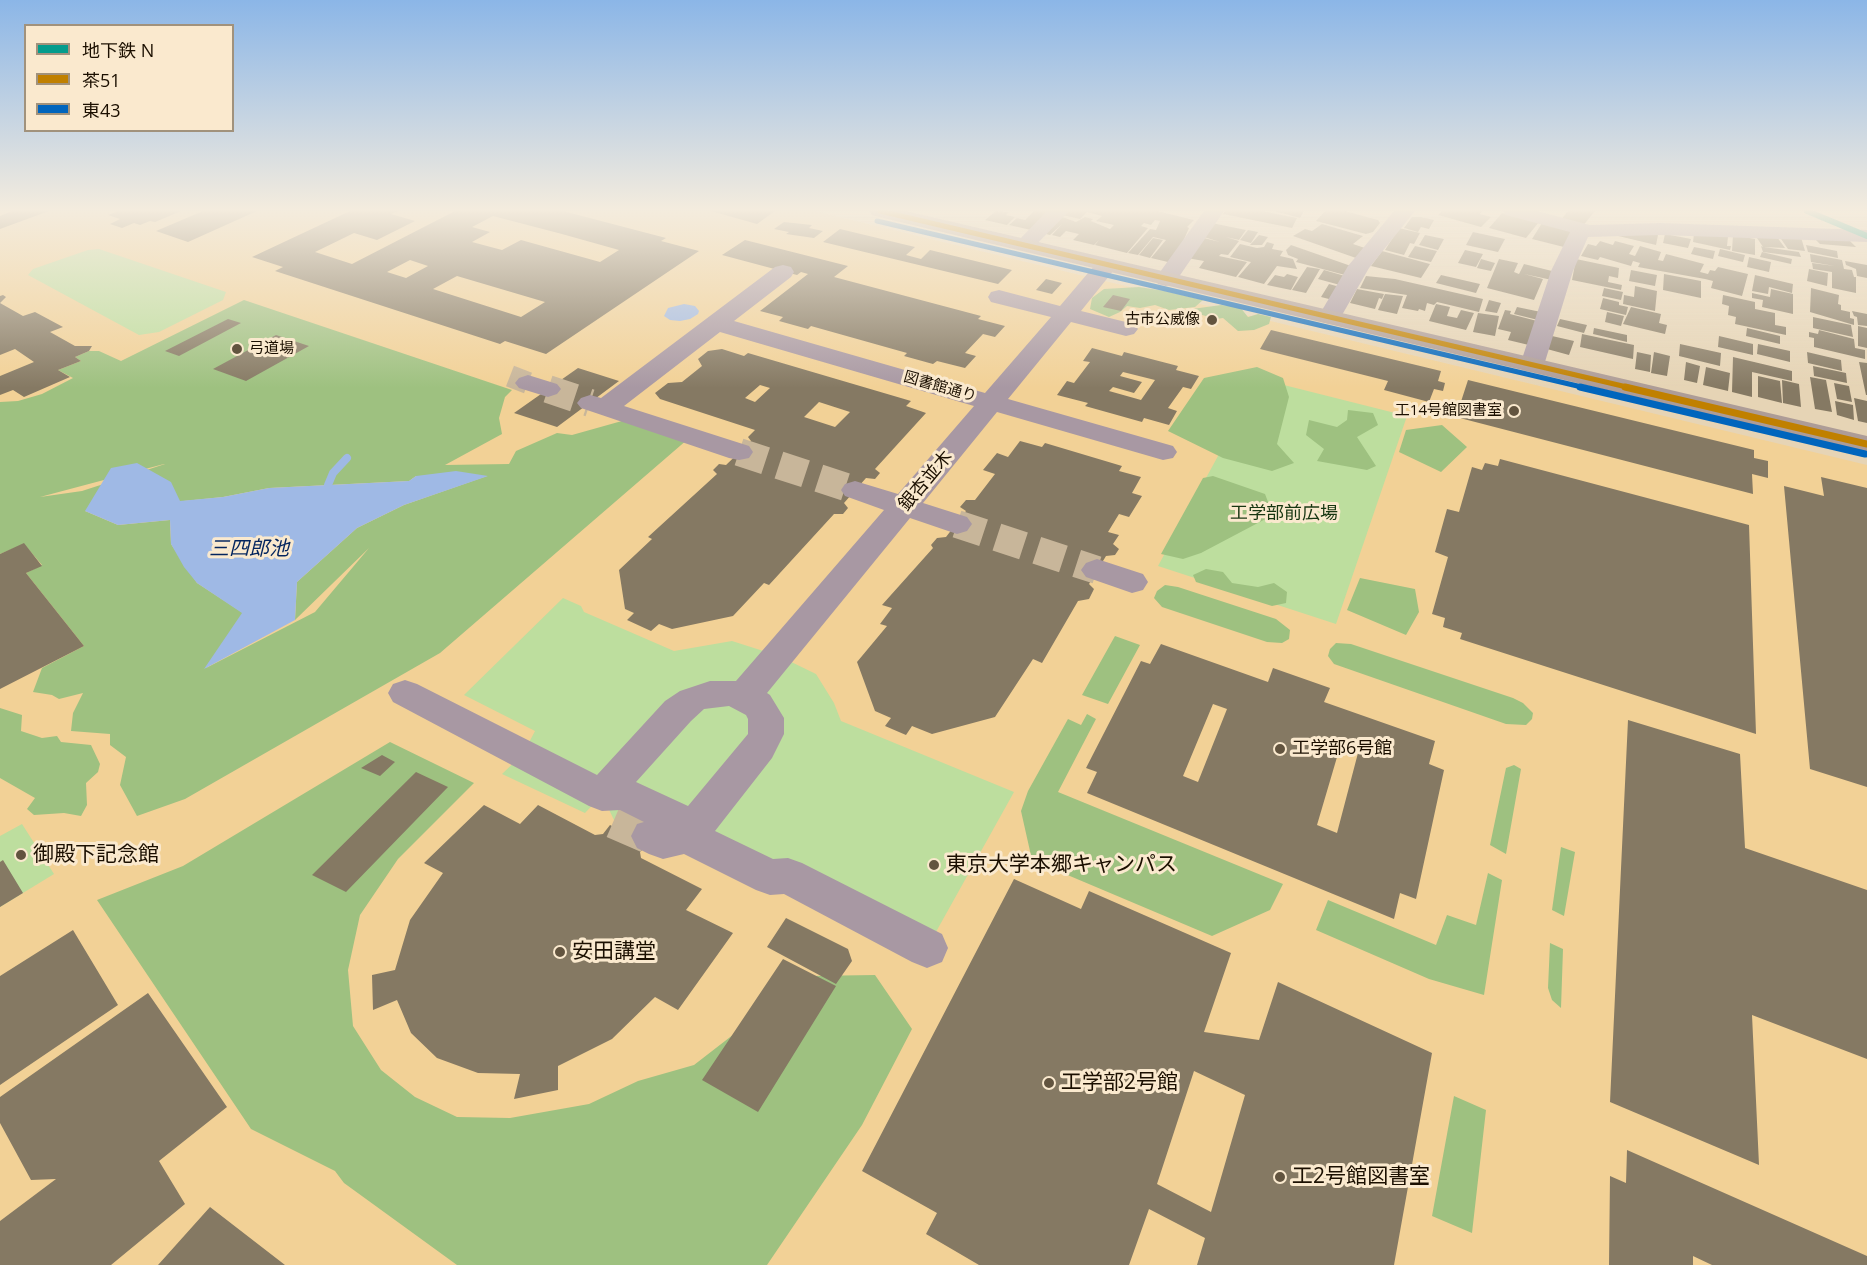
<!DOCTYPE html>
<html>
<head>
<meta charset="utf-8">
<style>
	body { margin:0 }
	#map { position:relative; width:1867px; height:1265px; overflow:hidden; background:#e6d4b5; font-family:"Open Sans","Noto Sans JP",sans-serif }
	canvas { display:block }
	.legend { position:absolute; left:24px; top:24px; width:210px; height:108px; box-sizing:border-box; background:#fae9ce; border:2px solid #a1927c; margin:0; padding:8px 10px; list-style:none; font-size:18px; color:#1b0f00 }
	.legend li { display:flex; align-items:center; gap:12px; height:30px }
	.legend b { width:30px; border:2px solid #a1927c }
</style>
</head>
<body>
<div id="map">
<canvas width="1867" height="1265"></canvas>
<ul class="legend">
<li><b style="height:8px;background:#039c8c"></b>地下鉄 N</li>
<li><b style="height:8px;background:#c08000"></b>茶51</li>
<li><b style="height:8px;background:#0065bd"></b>東43</li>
</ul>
</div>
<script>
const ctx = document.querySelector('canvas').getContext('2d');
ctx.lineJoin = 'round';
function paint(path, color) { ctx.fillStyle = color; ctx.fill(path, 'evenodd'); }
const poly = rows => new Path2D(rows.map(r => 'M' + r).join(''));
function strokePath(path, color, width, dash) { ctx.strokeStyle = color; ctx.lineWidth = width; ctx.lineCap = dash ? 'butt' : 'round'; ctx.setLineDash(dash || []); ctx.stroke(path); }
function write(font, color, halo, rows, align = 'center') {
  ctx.font = font + ' "Open Sans","Noto Sans JP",sans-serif'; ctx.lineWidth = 6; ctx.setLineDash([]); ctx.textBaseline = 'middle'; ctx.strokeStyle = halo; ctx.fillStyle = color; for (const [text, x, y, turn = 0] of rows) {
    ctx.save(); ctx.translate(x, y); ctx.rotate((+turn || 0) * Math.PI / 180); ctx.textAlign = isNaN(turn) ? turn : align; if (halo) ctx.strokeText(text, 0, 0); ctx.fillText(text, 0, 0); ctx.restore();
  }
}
paint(poly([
	[0,211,815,211,1867,465,1867,1265,0,1265]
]), '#f2d196');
paint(poly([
	[99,249,226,292,223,300,159,332,139,335,28,275,33,269,88,250],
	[1260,379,1407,416,1336,624,1158,566],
	[563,598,581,606,584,612,674,651,732,641,779,656,816,674,834,703,841,721,1014,792,927,948,663,842,614,820,602,795,585,813,502,774,523,754,535,731,464,695],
	[22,824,54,874,0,907,0,836]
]), '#bdde9e');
paint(poly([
	[1139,287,1165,291,1203,300,1195,307,1169,310,1155,305,1140,308,1127,306,1120,312,1109,317,1090,309,1092,298,1104,289],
	[244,300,512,390,505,397,499,418,502,434,445,465,509,464,516,451,557,433,572,435,629,419,688,439,440,653,185,799,137,816,120,785,126,757,110,745,110,734,71,731,73,713,83,693,59,699,52,695,33,692,42,668,84,646,26,573,42,565,24,544,0,554,0,402,18,401,42,394,73,378,58,370,81,361,75,357,89,351,99,351,121,361],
	[165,464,82,491,40,497,164,464],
	[416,476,487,476,404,505,357,528,297,582,295,620,369,548,315,612,206,668,243,613,197,583,171,544,170,520,118,525,85,511,223,497,269,488,409,481],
	[1221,305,1240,307,1248,317,1258,314,1271,317,1269,324,1254,330,1238,331,1223,318,1216,319,1185,310],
	[1257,367,1283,378,1289,397,1277,444,1294,463,1272,471,1223,458,1168,431,1204,378],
	[1348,410,1373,413,1378,425,1357,437,1376,466,1367,470,1317,461,1324,449,1306,435,1309,420,1337,427,1347,420],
	[1442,425,1467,447,1441,472,1399,452,1406,430],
	[1213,476,1265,494,1273,515,1201,553,1183,559,1161,554,1203,478],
	[1206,569,1223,572,1232,583,1258,587,1274,583,1287,592,1286,603,1272,606,1196,582,1193,575],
	[1360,578,1415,589,1419,612,1406,635,1347,610],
	[1165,585,1178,587,1276,619,1290,630,1289,639,1282,643,1267,642,1162,607,1154,598,1157,591],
	[1115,636,1140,645,1108,704,1082,695],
	[1336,643,1351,644,1513,698,1523,703,1533,713,1532,719,1526,725,1506,724,1334,664,1328,656,1330,649],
	[0,708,22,715,21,731,42,738,57,736,61,742,91,745,100,764,98,772,86,783,87,805,81,816,64,813,34,815,27,809,35,798,0,778],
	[1087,714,1096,719,1058,792,1283,884,1270,910,1212,936,1032,860,1021,811,1028,791,1068,719,1081,725],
	[390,742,474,783,398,859,360,915,348,970,353,1026,381,1070,415,1097,457,1117,510,1118,589,1104,638,1081,694,1065,809,976,875,975,912,1029,862,1125,767,1265,457,1265,344,1183,335,1171,251,1129,97,900,183,866],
	[1514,765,1521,769,1506,854,1490,845,1506,768],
	[1561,847,1575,852,1564,916,1552,910],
	[1488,873,1502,880,1484,995,1429,979,1316,930,1328,900,1436,945,1447,915,1476,925],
	[1550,943,1563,949,1561,1008,1552,1000,1548,988],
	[1454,1096,1486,1110,1472,1233,1432,1216]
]), '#9ec180');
paint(poly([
	[684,304,695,306,699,311,698,314,690,319,680,321,670,320,664,316,668,308],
	[137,463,171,482,180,501,223,497,269,488,409,481,416,476,456,471,488,476,404,505,357,528,297,582,295,620,204,669,242,613,197,583,184,567,171,544,170,520,118,525,85,511,111,468]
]), '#9fb9e5');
strokePath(poly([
	[328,485,333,473,347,458]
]), '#9fb9e5', 8);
paint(poly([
	[12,211,49,211,0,229,0,216],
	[118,211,181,211,155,222,150,221,140,225,134,223,122,228,110,224,120,219,108,215],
	[203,211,257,211,188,242,156,231],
	[350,211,398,211,391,214,415,221,377,240,354,233,315,252,352,264,455,211,563,211,666,238,661,241,699,251,546,354,505,341,500,344,275,271,283,267,252,257],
	[493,216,562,234,619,250,600,262,521,240,502,250,472,242,490,232,472,227],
	[410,260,428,266,406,278,387,272],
	[457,276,545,302,521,317,433,289],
	[711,211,775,211,757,224],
	[996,211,1009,212,1006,215,1015,217,1007,225,985,220],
	[1034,211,1053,211,1031,230,1009,225,1017,218,1025,220],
	[1066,211,1157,211,1194,220,1187,227,1189,228,1182,244,1168,262,1151,258,1166,240,1153,237,1138,255,1128,253,1150,229,1156,230,1160,221,1155,220,1151,225,1144,223,1141,226,1148,228,1127,253,1095,245,1099,240,1094,245,1073,240,1079,234,1066,231,1060,237,1052,235,1062,224,1050,235,1042,233,1060,216,1076,222,1085,217,1093,219,1091,221,1110,229,1114,225,1096,221,1102,216,1087,212,1080,219,1062,215],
	[1225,211,1262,211,1297,218,1292,228,1223,214],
	[1274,211,1304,211,1300,218],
	[1325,211,1345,211,1378,220,1380,223,1373,232,1366,234,1316,221],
	[1442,211,1482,211,1480,214,1491,217,1481,227,1438,215],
	[1568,211,1595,211,1582,227,1560,221],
	[1502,213,1539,222,1526,238,1489,228],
	[1412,217,1421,217,1434,220,1429,229,1421,227,1418,232,1404,228],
	[784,222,812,225,809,228,823,231,814,238,786,234,789,232,774,229],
	[1212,223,1246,230,1239,240,1226,237,1239,241,1228,255,1221,254,1219,256,1247,262,1236,277,1199,268,1204,261,1187,258,1204,238,1220,242,1204,237],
	[1542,223,1574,230,1564,247,1532,239],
	[1322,224,1363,236,1353,244,1368,249,1356,258,1293,236,1305,229,1312,231],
	[1399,228,1420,233,1414,244,1410,243,1404,255,1385,250],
	[840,229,915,247,906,255,921,259,930,250,1012,270,998,284,823,242],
	[1248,230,1258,232,1251,243,1240,240],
	[1473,232,1505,239,1498,252,1466,245],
	[1644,233,1658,235,1656,245,1614,235],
	[1665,234,1691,239,1688,248,1663,243],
	[1694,234,1728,237,1727,246,1731,246,1730,250,1693,242],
	[1259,235,1268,237,1262,245,1250,245],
	[1425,235,1444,239,1438,250,1419,245],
	[1733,235,1755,239,1755,255,1732,251],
	[1755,235,1777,237,1785,248,1764,247,1799,252,1801,257,1763,252,1761,246,1763,247],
	[1779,236,1801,237,1805,251,1788,249],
	[1813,237,1849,240,1856,247,1820,244],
	[1153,238,1163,240,1150,258,1139,255],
	[745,240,848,266,834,277,981,316,978,319,1005,326,995,337,983,334,965,353,976,356,965,368,937,361,933,364,904,356,907,353,811,326,808,329,779,321,783,317,760,311,808,274,801,272,797,275,722,255],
	[1600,241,1613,245,1615,241,1634,246,1629,254,1635,256,1640,246,1661,252,1658,260,1663,261,1666,254,1704,264,1700,272,1708,274,1710,270,1715,271,1718,267,1748,274,1742,296,1711,288,1713,281,1705,279,1638,267,1640,263,1633,261,1631,266,1600,257,1598,260,1581,256,1588,244,1596,246],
	[1267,242,1274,244,1272,249,1283,251,1280,256,1293,259,1297,269,1277,266,1264,284,1238,277,1251,262,1230,257,1240,244,1257,248,1264,247],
	[1291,245,1351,266,1345,275,1296,262,1298,259,1288,255,1286,250],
	[1806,245,1837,251,1838,258,1808,252],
	[1415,246,1437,251,1431,262,1408,257],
	[1694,247,1715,251,1713,259,1691,254],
	[1720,249,1745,255,1743,262,1718,256],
	[1465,250,1483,254,1476,267,1458,263],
	[1382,251,1430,264,1421,278,1371,266],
	[1762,252,1792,259,1791,264,1760,257],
	[1810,254,1842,260,1844,269,1852,270,1854,277,1856,277,1856,293,1832,288,1832,272,1813,269,1812,263,1835,266,1811,262],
	[1749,257,1771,262,1769,272,1747,267],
	[1481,259,1495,263,1491,271,1477,268],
	[1499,259,1518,263,1514,272,1519,274,1524,264,1556,272,1552,280,1524,274,1543,279,1534,300,1487,288],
	[1576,259,1619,268,1618,278,1609,276,1608,282,1622,285,1621,290,1572,280],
	[1845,261,1867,265,1867,278,1857,276,1856,269,1846,265],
	[1307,267,1320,269,1306,293,1292,290],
	[1809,269,1828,273,1827,286,1807,281],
	[1324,270,1345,276,1340,285,1318,279],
	[1631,270,1657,275,1655,286,1629,281],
	[1287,274,1298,277,1291,290,1267,285,1275,275,1284,277],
	[1664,274,1701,281,1701,298,1663,290],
	[1441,275,1480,284,1476,293,1436,283],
	[1755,275,1793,284,1792,293,1769,287,1768,294,1752,291],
	[1366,276,1395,279,1483,299,1479,312,1437,302,1434,305,1427,303,1425,311,1419,309,1418,311,1402,308,1407,295,1360,288],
	[1046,279,1062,283,1052,294,1036,290],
	[1329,284,1340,287,1333,300,1321,297],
	[1635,286,1657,291,1655,311,1623,304,1624,295,1634,297],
	[1604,288,1623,292,1621,300,1602,296],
	[1811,288,1839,295,1838,304,1841,305,1841,310,1850,312,1850,318,1854,319,1854,325,1810,312],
	[1357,289,1384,294,1382,299,1379,298,1375,309,1350,303],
	[1771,289,1793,294,1793,314,1762,307,1763,300,1752,298,1752,293,1770,297],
	[1385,294,1403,296,1397,314,1378,310],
	[3,295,6,297,0,303,23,316,35,312,63,327,50,332,75,346,92,346,89,351,75,357,81,361,58,370,70,377,24,397,13,390,0,395,0,376,34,362,15,349,0,355,0,296],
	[1113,295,1130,299,1121,311,1103,307],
	[1723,295,1755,302,1755,309,1775,313,1775,325,1786,327,1786,335,1735,324,1736,317,1728,315,1729,306,1722,304],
	[1603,298,1619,302,1619,305,1628,307,1626,315,1600,309],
	[1489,300,1501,303,1497,313,1485,311],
	[1436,304,1450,307,1447,316,1457,318,1461,310,1474,313,1466,330,1429,321],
	[1517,307,1541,312,1538,320,1514,314],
	[1631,307,1661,314,1659,323,1667,325,1665,334,1623,324],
	[1505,310,1511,311,1510,314,1541,322,1533,346,1508,340,1511,332,1498,329],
	[1852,311,1867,314,1867,326,1858,325,1857,317,1854,316],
	[1607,312,1624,316,1621,326,1605,322],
	[1478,313,1499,316,1495,336,1473,332],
	[1813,317,1851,325,1853,337,1813,328],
	[228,319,241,323,179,356,165,351],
	[1560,319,1587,325,1584,333,1557,326],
	[1858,326,1867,328,1867,348,1858,346],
	[1594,328,1627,335,1627,342,1593,334],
	[1747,328,1780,336,1780,344,1746,336],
	[1271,330,1441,371,1438,381,1445,383,1443,391,1434,389,1429,402,1384,390,1388,381,1260,349],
	[1819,330,1854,339,1855,348,1865,350,1865,359,1814,347,1814,338,1809,337,1809,332,1818,334],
	[1582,334,1634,345,1633,359,1580,347],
	[276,335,309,346,246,381,213,369],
	[1552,336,1574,341,1569,355,1547,349],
	[1719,336,1753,344,1753,355,1718,347],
	[1680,344,1721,353,1720,366,1679,356],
	[1758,344,1790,351,1790,362,1757,354],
	[1092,348,1122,356,1124,352,1178,366,1176,370,1199,376,1191,389,1183,387,1168,408,1177,411,1169,425,1144,418,1142,422,1085,406,1088,403,1057,395,1067,381,1074,383,1090,362,1083,361],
	[1123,372,1155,380,1141,400,1109,391,1113,387,1134,393,1142,382,1120,376],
	[722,349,744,356,748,353,911,401,906,406,926,413,875,469,880,473,875,479,866,478,844,503,848,508,843,514,834,514,769,585,764,583,733,616,672,629,659,624,651,631,627,620,634,613,625,609,619,570,652,539,648,537,717,474,713,470,719,464,726,465,751,441,748,437,755,430,660,399,655,393,668,383,682,382,702,366,698,359,708,351],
	[760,385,770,388,755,402,745,398],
	[819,402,850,412,835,427,804,417],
	[1637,352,1651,355,1650,372,1635,369],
	[1654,352,1670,356,1667,376,1651,373],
	[1807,352,1841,360,1842,371,1808,363],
	[1733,357,1792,371,1792,381,1752,372,1752,397,1732,392],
	[1686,362,1700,366,1697,383,1684,380],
	[1859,362,1867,363,1867,395,1866,395],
	[1813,366,1846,373,1847,383,1814,376],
	[1706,367,1730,373,1728,391,1703,385],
	[578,368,619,381,557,427,514,413],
	[1758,376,1780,381,1782,403,1758,397],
	[1810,377,1826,380,1832,412,1815,409],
	[1468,380,1754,450,1754,458,1768,461,1768,478,1752,474,1753,494,1456,417],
	[1782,380,1799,384,1801,407,1783,403],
	[1834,383,1849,386,1852,402,1837,399],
	[1854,398,1867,401,1867,423,1858,421],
	[1835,401,1853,405,1854,420,1837,415],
	[1020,441,1042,447,1045,443,1122,466,1119,471,1141,477,1132,493,1142,496,1129,517,1119,514,1108,532,1119,535,1113,544,1119,549,1115,555,1106,556,1089,584,1094,589,1089,599,1078,601,1042,663,1033,659,995,717,932,734,912,726,906,735,885,726,891,718,875,711,857,662,887,626,880,624,892,608,882,605,933,548,931,545,937,538,946,537,966,511,960,507,966,500,975,500,995,474,983,470,997,453,1008,457],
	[1500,459,1749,525,1756,734,1460,639,1462,633,1443,627,1445,618,1432,614,1448,557,1435,552,1447,509,1459,512,1472,467,1482,470,1485,463,1498,466],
	[1821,477,1867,488,1867,787,1810,769,1784,486,1824,496],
	[24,543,42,566,26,573,84,646,0,689,0,554],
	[1161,644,1268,682,1273,668,1330,688,1324,702,1435,741,1429,764,1444,770,1416,899,1400,893,1394,919,1087,793,1097,772,1086,768,1141,661,1150,664],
	[1213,704,1227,709,1198,782,1183,776],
	[1340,747,1358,753,1337,833,1317,825],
	[1628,720,1740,754,1745,848,1867,890,1867,1059,1752,1015,1759,1165,1610,1102],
	[382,755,395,762,380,776,361,768],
	[416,772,448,787,346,892,312,875],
	[484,805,520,824,538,805,595,835,603,834,610,825,648,844,640,852,641,858,702,889,686,910,733,933,678,1010,655,997,612,1039,558,1066,558,1090,514,1099,520,1074,478,1073,437,1058,411,1033,397,1000,373,1010,372,975,395,970,410,920,443,873,424,863],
	[3,860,23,893,0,907,0,862],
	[1014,879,1081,909,1089,891,1231,953,1204,1032,1259,1040,1278,982,1432,1053,1394,1265,1197,1265,1205,1238,1149,1209,1129,1265,979,1265,926,1234,937,1213,862,1171],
	[1194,1071,1245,1095,1211,1212,1157,1184],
	[786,918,848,949,852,961,836,984,767,947],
	[73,930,118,1005,0,1085,0,976],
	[783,959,836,986,758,1112,702,1080],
	[148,993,227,1107,159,1161,185,1204,111,1265,0,1265,0,1221,56,1179,31,1180,0,1123,0,1097],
	[1627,1150,1867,1256,1867,1265,1712,1265,1693,1256,1693,1265,1609,1265,1610,1176,1626,1183],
	[210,1207,285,1265,158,1265]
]), '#857963');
strokePath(poly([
	[510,376,528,383]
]), '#c8b69a', 22, [22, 11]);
strokePath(poly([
	[548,389,590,403],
	[739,452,855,490],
	[957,524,1097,570]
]), '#c8b69a', 28, [28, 14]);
strokePath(poly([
	[614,820,651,836]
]), '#c8b69a', 37, [37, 18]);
paint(poly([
	[1047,211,1069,211,1032,249,1025,251,1018,249,1015,245,1018,241,1047,211],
	[1204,211,1224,211,1174,284,1166,286,1158,284,1155,279,1204,211],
	[1394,211,1415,211,1369,268,1338,322,1330,324,1322,322,1318,317,1348,266,1394,211],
	[1503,211,1537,211,1590,225,1660,223,1867,230,1867,242,1660,235,1588,237,1573,271,1544,365,1541,370,1532,372,1523,370,1520,365,1551,271,1570,232,1506,215,1503,211],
	[1107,259,1115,260,1118,265,1081,311,1134,324,1138,329,1134,334,1126,336,1071,322,1008,399,1173,446,1177,452,1173,458,1163,460,997,412,923,503,967,517,972,524,967,531,957,534,910,518,767,693,770,695,784,718,784,734,772,758,715,831,773,859,788,858,802,863,942,934,948,948,942,962,927,968,912,962,784,894,770,895,756,890,684,854,663,859,649,854,637,848,631,836,637,824,644,822,620,810,602,811,589,806,393,702,388,693,393,684,405,680,417,684,597,775,665,701,680,691,710,681,736,681,884,510,845,496,841,490,845,484,855,481,898,494,974,406,720,332,624,406,749,446,753,452,749,458,739,460,729,458,581,408,577,403,581,398,590,395,601,398,775,267,783,265,791,267,794,272,791,277,734,321,985,393,1051,317,991,302,988,297,991,292,999,290,1060,306,1099,260,1107,259],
	[729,706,746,715,748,719,748,734,688,806,636,782,691,721,704,709,729,706],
	[528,375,557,384,561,389,557,394,548,397,519,388,515,383,519,378,528,375],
	[1097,559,1143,574,1148,582,1143,590,1132,593,1086,577,1081,570,1086,563,1097,559]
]), '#a898a3');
paint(poly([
	[869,211,906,211,1867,436,1867,452,879,217,872,215,869,211]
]), '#ad9c97');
strokePath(poly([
	[880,211,1631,388]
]), '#c08000', 5);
strokePath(poly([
	[1625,387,1867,444]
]), '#c08000', 7);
strokePath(poly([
	[877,221,1586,388]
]), '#0065bd', 5);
strokePath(poly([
	[1580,387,1865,454]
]), '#0065bd', 7);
strokePath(poly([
	[1807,211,1867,236]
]), '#039c8c', 6);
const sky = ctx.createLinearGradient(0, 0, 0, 388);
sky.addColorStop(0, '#8bb6e7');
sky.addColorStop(0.54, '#f4ecde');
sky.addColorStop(1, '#f4ecde00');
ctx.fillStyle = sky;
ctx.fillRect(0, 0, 1867, 388);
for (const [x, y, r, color] of [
	[1212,320,6,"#62543f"],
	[237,349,6,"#62543f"],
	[1514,411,6,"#62543f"],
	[1280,749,6,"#62543f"],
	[21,855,6,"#62543f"],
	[934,865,6,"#62543f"],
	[560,952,6,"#62543f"],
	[1049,1083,6,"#62543f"],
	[1280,1177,6,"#62543f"]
]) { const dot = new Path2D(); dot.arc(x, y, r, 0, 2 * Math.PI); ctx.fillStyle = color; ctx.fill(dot); strokePath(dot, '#fae9ce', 2); }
write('15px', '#1b0f00', '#fae9ce', [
	["古市公威像",1200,320],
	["弓道場",249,349,"left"],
	["工14号館図書室",1502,411]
], 'right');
write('15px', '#1b0f00', '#fae9ce', [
	["図書館通り",940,387,16]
]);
write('18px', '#1b0f00', '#fae9ce', [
	["銀杏並木",926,481,-50]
]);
write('18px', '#173611', '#fae9ce', [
	["工学部前広場",1284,514]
]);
write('18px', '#1b0f00', '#fae9ce', [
	["工学部6号館",1292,749]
], 'left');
write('italic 20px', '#04255e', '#fae9ce', [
	["三四郎池",249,549]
]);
write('21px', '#1b0f00', '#fae9ce', [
	["御殿下記念館",33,855],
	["東京大学本郷キャンパス",946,865],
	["安田講堂",572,952],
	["工学部2号館",1061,1083],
	["工2号館図書室",1292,1177]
], 'left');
</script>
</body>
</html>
